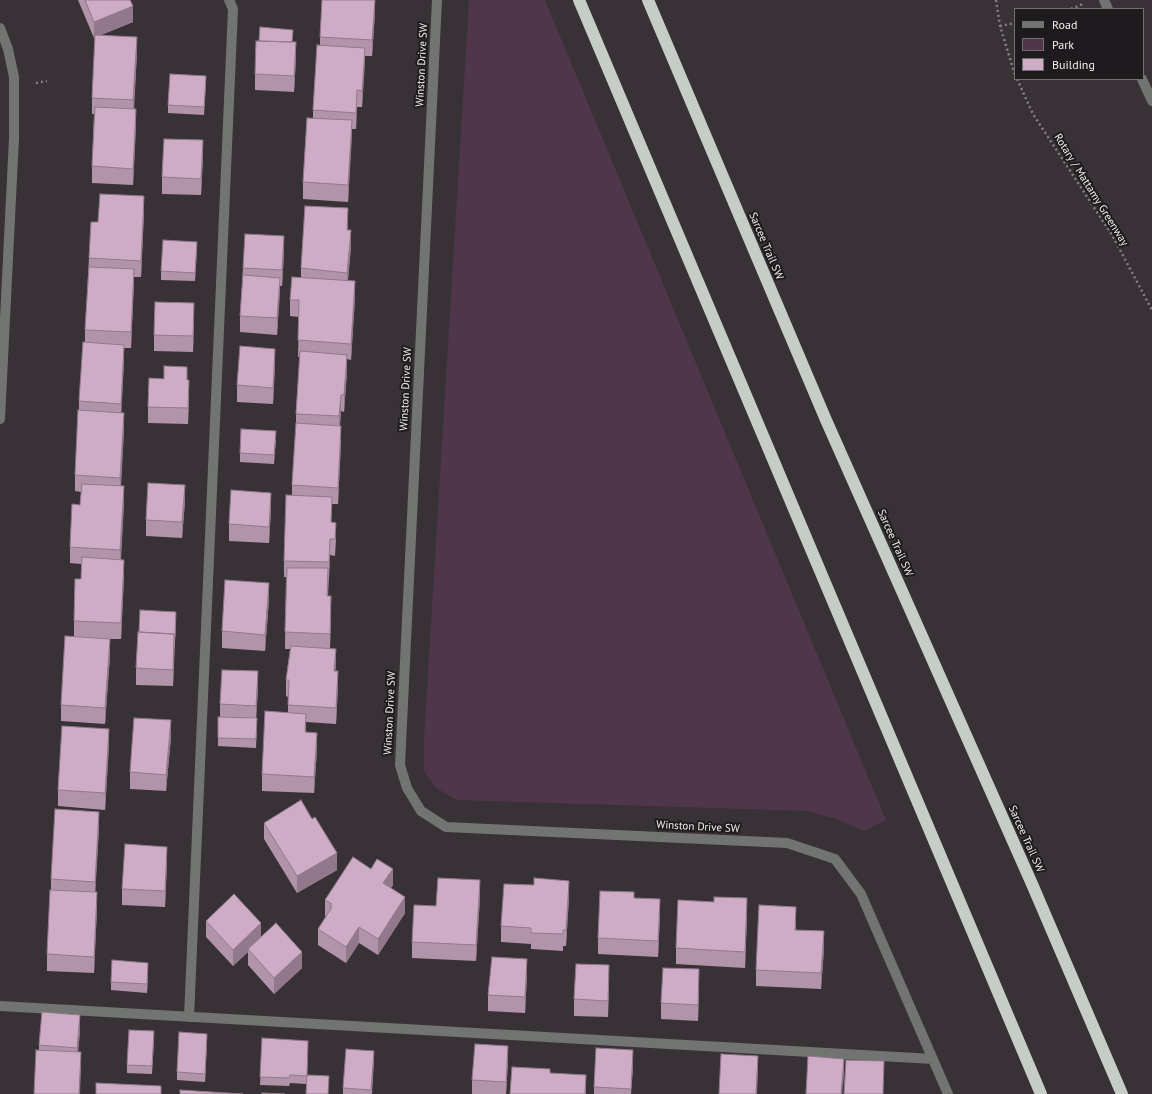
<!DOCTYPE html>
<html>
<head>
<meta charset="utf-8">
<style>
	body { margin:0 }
	#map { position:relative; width:1152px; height:1094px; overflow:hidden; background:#383236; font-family:"PT Sans",sans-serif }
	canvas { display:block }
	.legend { position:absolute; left:1014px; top:8px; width:130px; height:72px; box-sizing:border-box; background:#1d1b1d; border:1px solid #726f71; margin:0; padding:5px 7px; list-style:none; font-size:12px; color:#f1eef0 }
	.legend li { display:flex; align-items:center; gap:8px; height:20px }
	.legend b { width:20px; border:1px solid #726f71 }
</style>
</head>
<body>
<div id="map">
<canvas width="1152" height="1094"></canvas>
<ul class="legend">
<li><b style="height:5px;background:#727472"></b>Road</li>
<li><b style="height:11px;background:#4f364a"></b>Park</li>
<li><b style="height:11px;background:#cfacc6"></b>Building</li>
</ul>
</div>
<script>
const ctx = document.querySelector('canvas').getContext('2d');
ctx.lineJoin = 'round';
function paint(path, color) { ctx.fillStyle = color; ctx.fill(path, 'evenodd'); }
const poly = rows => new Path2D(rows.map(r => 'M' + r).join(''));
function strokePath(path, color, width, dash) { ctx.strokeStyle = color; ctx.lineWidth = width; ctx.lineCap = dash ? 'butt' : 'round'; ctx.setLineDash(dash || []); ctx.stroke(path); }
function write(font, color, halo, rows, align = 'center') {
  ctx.font = font + ' "PT Sans",sans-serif'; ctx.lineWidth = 4; ctx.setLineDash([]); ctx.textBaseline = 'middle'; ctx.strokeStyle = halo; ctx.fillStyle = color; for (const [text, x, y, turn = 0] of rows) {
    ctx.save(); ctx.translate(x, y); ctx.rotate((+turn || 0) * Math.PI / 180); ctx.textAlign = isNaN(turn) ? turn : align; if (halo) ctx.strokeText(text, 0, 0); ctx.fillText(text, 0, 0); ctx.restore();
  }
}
paint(poly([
	[469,0,545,0,886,820,864,831,837,819,808,811,457,800,436,788,424,771,424,738]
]), '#4f364a');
strokePath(poly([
	[996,0,1000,26,1015,75],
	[1071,9,1083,4],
	[1000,26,1015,23],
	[1017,79,1033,114,1112,235,1152,310],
	[36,83,47,81]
]), '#868184', 2.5, [2, 3]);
strokePath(poly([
	[437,0,400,765,407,788,421,811,446,827,787,843,835,859,861,894,948,1094],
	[1104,0,1108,9],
	[0,28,8,49,14,77,14,138,0,419],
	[1142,79,1152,101],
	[0,1006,933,1059],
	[189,1017,233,9,229,0]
]), '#727472', 10);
strokePath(poly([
	[579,0,1041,1094],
	[648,0,826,420,1032,884,1122,1094]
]), '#c6ccc6', 12);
paint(poly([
	[78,0,130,0,133,22,101,35,137,53,134,109,136,126,133,185,92,183,92,166,94,114,92,114,92,98,95,38,94,38],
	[375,13,372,56,365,56,362,107,357,107,356,129,352,129,348,202,303,199,303,182,313,118,313,110,320,45,320,37],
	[292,42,296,58,294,92,255,90,255,74],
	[206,84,204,115,168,113,168,105],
	[203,156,201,195,162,194,162,177],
	[144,213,141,277,134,277,131,348,124,348,124,361,121,413,124,429,121,486,124,502,121,559,124,576,121,639,106,639,110,655,105,724,61,721,61,705,74,636,74,621,81,579,81,564,70,563,70,547,80,505,81,492,75,491,75,475,79,410,79,401,85,342,85,330,89,258,98,222],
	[348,225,348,230,351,246,348,281,355,298,351,360,347,359,347,371,344,412,341,411,340,426,341,442,338,504,332,504,331,522,336,539,335,556,330,555,328,596,331,612,330,648,336,665,335,671,338,687,336,724,306,722,306,732,317,749,314,793,262,791,262,774,288,713,288,697,286,696,286,680,290,649,285,649,286,577,284,577,284,561,292,495,292,485,296,430,296,414,300,357,298,357,299,317,290,316,290,300,301,278,301,268],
	[197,250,195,281,161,280,161,271],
	[284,252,282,286,280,286,277,335,240,332,240,316,243,268],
	[194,319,193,352,154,351,154,335],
	[275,365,273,404,237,402,237,385],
	[187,380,189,396,188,424,148,423,148,407],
	[276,440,274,464,240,462,240,453],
	[185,501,182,538,146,536,146,520],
	[271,509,269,543,229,541,229,524],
	[269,599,265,651,222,648,222,631],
	[176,620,173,686,136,685,136,668],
	[258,688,256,718,257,726,256,748,218,746,218,717,220,717,220,704],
	[171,737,166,791,130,789,130,772],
	[109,745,105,810,58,806,58,790],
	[264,823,337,870,297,893,264,839],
	[99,828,95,892,97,908,94,973,47,971,47,954,51,890,51,879],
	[167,863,165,907,122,905,122,889],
	[393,885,391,888,405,913,378,955,359,943,346,963,318,945,318,929,326,917,325,916,325,900],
	[480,897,476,961,412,958,412,942,436,906],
	[569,897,566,946,563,946,563,951,531,949,531,944,501,942,501,926],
	[634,898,660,915,658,957,598,954,598,938],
	[747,914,745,968,676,964,676,948],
	[206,921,261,937,302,968,274,994,248,965,248,952,233,966,206,937],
	[796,923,796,930,824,948,821,989,756,986,756,970],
	[148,971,147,993,111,990,111,982],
	[527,975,525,1013,488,1011,488,995],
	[609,981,608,1017,574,1016,574,999],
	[699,985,698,1021,661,1019,661,1003],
	[80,1031,78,1052,81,1068,39,1050,39,1045],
	[262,1038,307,1075,307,1084,290,1083,289,1086,260,1085],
	[154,1040,152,1074,127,1073,127,1065],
	[207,1042,205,1082,177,1080,177,1072],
	[374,1059,372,1094,343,1094,343,1088],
	[508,1062,506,1094,472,1094,472,1080],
	[633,1066,631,1094,594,1094,594,1087]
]), '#b294aa');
paint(poly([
	[375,0,375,13,372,56,372,40],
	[133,6,133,22,94,38,94,22],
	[137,37,137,53,133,116,133,100],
	[296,42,296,58,294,92,294,76],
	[365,48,365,64,362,107,362,91],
	[357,90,357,107,356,129,356,113],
	[136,109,136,126,133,185,133,169],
	[352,120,352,137,348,202,348,185],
	[203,140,203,156,201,195,201,179],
	[144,196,144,213,141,277,141,261],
	[348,208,348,225,347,246,347,230],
	[351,230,351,246,347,289,347,273],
	[284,236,284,252,282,286,282,270],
	[134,269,134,285,131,348,131,332],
	[280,278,280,294,277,335,277,318],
	[355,281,355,298,351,360,351,344],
	[194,303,194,319,193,352,193,336],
	[124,345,124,361,121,420,121,404],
	[275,349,275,365,273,404,273,388],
	[347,355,347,371,344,412,344,395],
	[189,380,189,396,188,424,188,408],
	[341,395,341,411,339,433,339,416],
	[124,413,124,429,120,494,120,478],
	[341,426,341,442,338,504,338,488],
	[185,485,185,501,182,538,182,522],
	[124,486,124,502,120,566,120,550],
	[271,493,271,509,269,543,269,527],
	[330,539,330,555,329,579,329,562],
	[124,560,124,576,121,639,121,623],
	[269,583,269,599,265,651,265,635],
	[331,596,331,612,330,650,330,634],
	[174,634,174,650,173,686,173,670],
	[110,639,110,655,105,724,105,708],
	[336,649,336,665,334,687,334,671],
	[258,671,258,688,256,722,256,706],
	[338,671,338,687,336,724,336,708],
	[171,720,171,737,166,791,166,775],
	[109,729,109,745,105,810,105,793],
	[317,733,317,749,314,793,314,777],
	[99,812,99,828,95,898,95,882],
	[167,847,167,863,165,907,165,891],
	[337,853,337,870,297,893,297,876],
	[393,869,393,885,383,899,383,883],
	[480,880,480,897,476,961,476,945],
	[569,881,569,897,566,946,566,930],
	[97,892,97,908,94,973,94,957],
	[405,897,405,913,378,955,378,939],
	[747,898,747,914,745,968,745,952],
	[660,899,660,915,658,957,658,941],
	[796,907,796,923,795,946,795,930],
	[261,923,261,939,248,949,248,952,233,966,233,950],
	[359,927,359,943,346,963,346,947],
	[824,931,824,948,821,989,821,973],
	[302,952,302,968,274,994,274,978],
	[527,959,527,975,525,1013,525,997],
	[148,963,148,971,147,993,147,984],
	[609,965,609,981,608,1017,608,1001],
	[699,969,699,985,698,1021,698,1005],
	[80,1015,80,1031,77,1064,77,1048],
	[207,1034,207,1042,205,1082,205,1074],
	[508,1046,508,1062,506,1094,506,1082],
	[633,1050,633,1066,631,1094],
	[374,1051,374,1059,371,1094,371,1090],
	[81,1052,81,1068,80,1094,79,1094],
	[758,1056,758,1072,757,1094,756,1094],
	[844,1059,844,1075,842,1094,841,1094],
	[586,1075,586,1094,585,1094]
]), '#91788b');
const building = poly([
	[85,0,130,0,133,6,94,22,85,0],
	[322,0,375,0,372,40,320,37,322,0],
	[260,27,293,30,292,42,259,41,260,27],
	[95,35,137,37,133,100,92,98,95,35],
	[256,41,296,42,294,76,255,74,256,41],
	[317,45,365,48,362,91,357,90,356,113,313,110,317,45],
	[170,74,206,76,204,107,168,105,170,74],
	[95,107,136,109,133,169,92,166,95,107],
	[307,118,352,120,348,185,303,182,307,118],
	[164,139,203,140,201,179,162,177,164,139],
	[100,194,144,196,141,261,89,258,91,222,98,222,100,194],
	[305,206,348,208,347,230,351,230,347,273,301,268,305,206],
	[245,234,284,236,282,270,243,268,245,234],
	[163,240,197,242,195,273,161,271,163,240],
	[89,267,134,269,131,332,85,330,89,267],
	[243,275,280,278,277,318,240,316,243,275],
	[292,277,355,281,351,344,298,340,299,300,290,300,292,277],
	[155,302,194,303,193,336,154,335,155,302],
	[83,342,124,345,121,404,79,401,83,342],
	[240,346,275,349,273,388,237,385,240,346],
	[300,351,347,355,344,395,341,395,339,416,296,414,300,351],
	[164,366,187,367,187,380,189,380,188,408,148,407,149,378,164,379,164,366],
	[78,410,124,413,120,478,75,475,78,410],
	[296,423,341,426,338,488,292,485,296,423],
	[241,429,276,431,274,455,240,453,241,429],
	[148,483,185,485,182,522,146,520,148,483],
	[82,484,124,486,120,550,70,547,72,504,80,505,82,484],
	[231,490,271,493,269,527,229,524,231,490],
	[286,495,332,497,331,522,336,523,335,539,330,539,329,562,284,561,286,495],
	[82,557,124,560,121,623,74,621,75,579,81,579,82,557],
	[287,568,328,568,327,596,331,596,330,634,285,632,287,568],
	[225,580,269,583,265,635,222,631,225,580],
	[140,610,176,612,175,637,174,634,139,632,140,610],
	[138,632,174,634,173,670,136,668,138,632],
	[65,636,110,639,105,708,61,705,65,636],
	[291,646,336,649,334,671,338,671,336,708,288,705,289,680,286,680,291,646],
	[222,670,258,671,256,706,220,704,222,670],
	[265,711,306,714,305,732,317,733,314,777,262,774,265,711],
	[218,717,257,718,256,739,218,738,218,717],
	[134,718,171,720,166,775,130,772,134,718],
	[62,726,109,729,105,793,58,790,62,726],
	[301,800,312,819,315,817,337,853,297,876,264,823,301,800],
	[55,809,99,812,95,882,51,879,55,809],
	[125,844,167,847,165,891,122,889,125,844],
	[353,857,371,869,377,859,393,869,383,883,405,897,378,939,359,927,346,947,318,929,332,907,330,906,332,904,325,900,353,857],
	[438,878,480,880,476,945,412,942,414,905,436,906,438,878],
	[534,878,569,881,566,930,563,930,563,934,531,933,531,928,501,926,504,884,534,885,534,878],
	[50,890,97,892,94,957,47,954,50,890],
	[600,891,634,892,634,898,660,899,658,941,598,938,600,891],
	[234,894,261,923,233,950,206,921,234,894],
	[714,897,747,898,745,952,676,948,678,900,714,902,714,897],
	[759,905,796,907,795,930,824,931,821,973,756,970,759,905],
	[276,923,302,952,274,978,248,949,276,923],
	[492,957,527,959,525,997,488,995,492,957],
	[112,960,148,963,147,984,111,982,112,960],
	[576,964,609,965,608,1001,574,999,576,964],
	[663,968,699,969,698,1005,661,1003,663,968],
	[42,1012,80,1015,77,1048,39,1045,42,1012],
	[129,1030,154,1031,152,1066,127,1065,129,1030],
	[179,1032,207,1034,205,1074,177,1072,179,1032],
	[262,1038,308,1041,307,1076,290,1075,289,1078,260,1077,262,1038],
	[475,1044,508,1046,506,1082,472,1080,475,1044],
	[596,1048,633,1050,631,1089,594,1087,596,1048],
	[346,1049,374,1051,371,1090,343,1088,346,1049],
	[36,1050,81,1052,79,1094,34,1094,36,1050],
	[721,1054,758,1056,756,1094,719,1094,721,1054],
	[808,1056,844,1059,841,1094,806,1094,808,1056],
	[846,1060,884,1061,883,1094,844,1094,846,1060],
	[512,1067,550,1069,550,1073,586,1075,585,1094,510,1094,512,1067],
	[307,1075,329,1076,328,1094,306,1094,307,1075],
	[96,1083,161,1086,161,1094,96,1094,96,1083],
	[180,1090,243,1094,180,1094,180,1090],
	[262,1093,285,1094,262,1094,262,1093]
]);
paint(building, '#cfacc6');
strokePath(building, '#91788b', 1);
write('11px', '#f1eef0', '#1d1b1d', [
	["Winston Drive SW",422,65,-87],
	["Rotary / Mattamy Greenway",1091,190,58],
	["Sarcee Trail SW",766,246,67],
	["Winston Drive SW",406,389,-87],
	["Sarcee Trail SW",895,543,66],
	["Winston Drive SW",390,713,-87],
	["Winston Drive SW",698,827,3],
	["Sarcee Trail SW",1026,839,66]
]);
</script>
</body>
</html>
